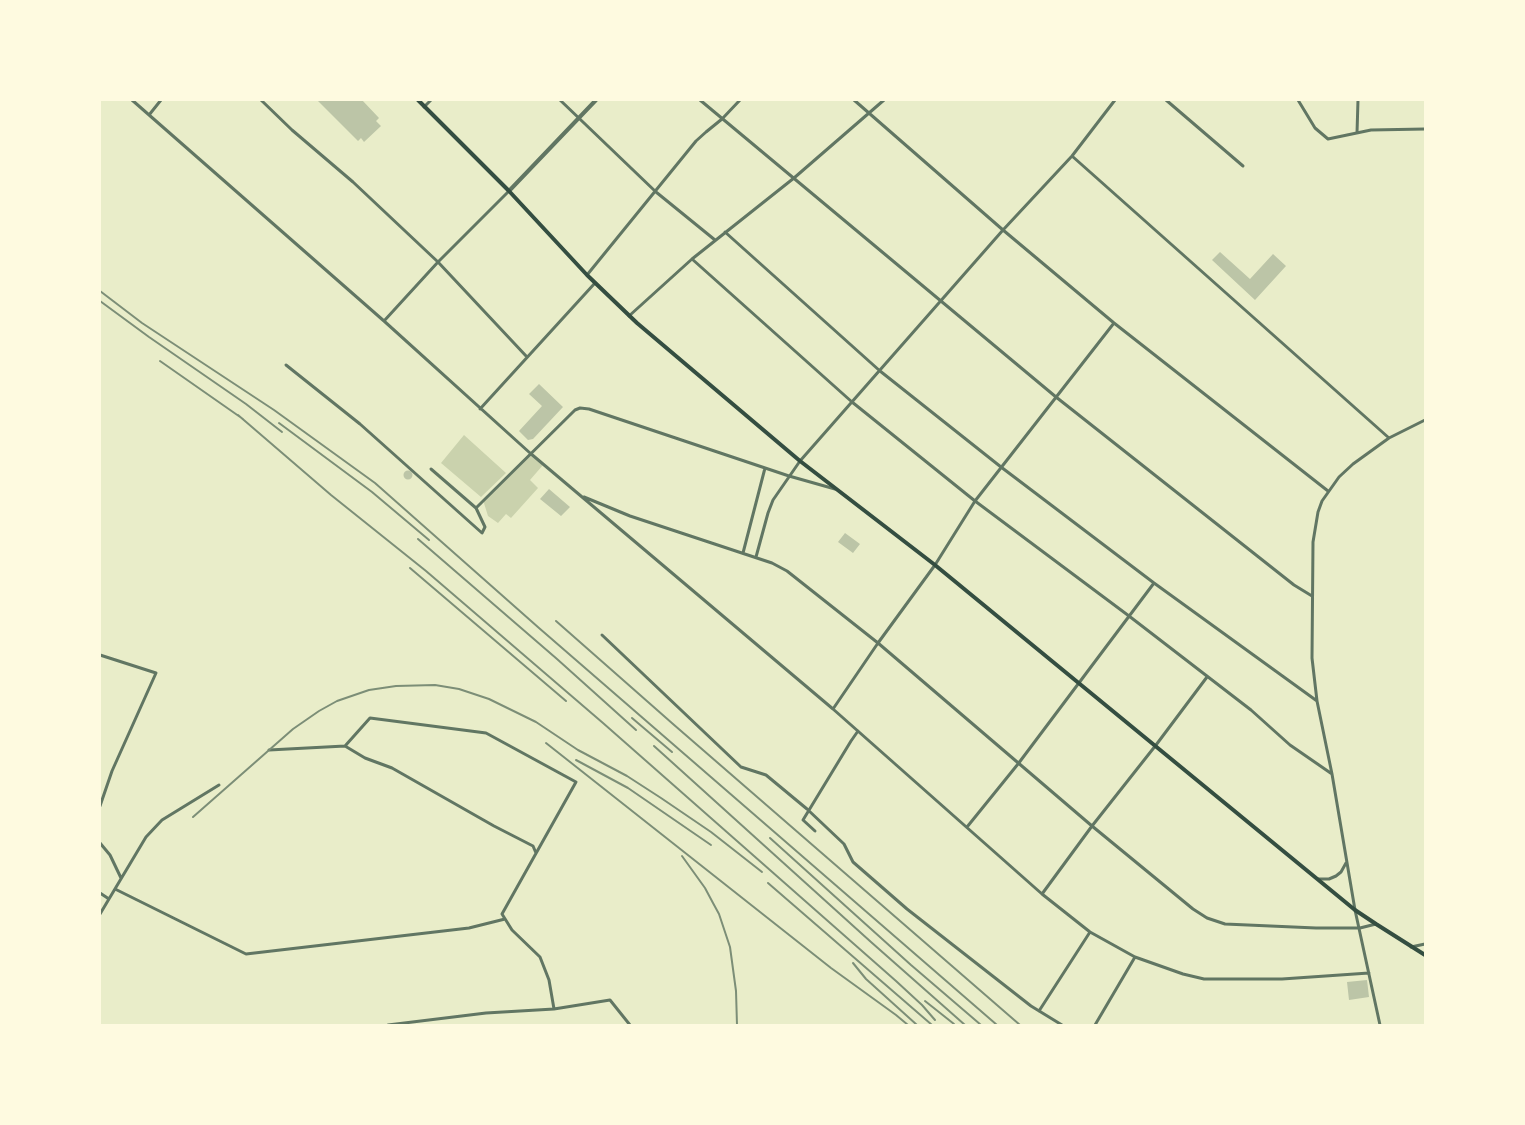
<!DOCTYPE html>
<html>
<head>
<meta charset="utf-8">
<style>
	body { margin:0 }
	#map { position:relative; width:1525px; height:1125px; overflow:hidden; background:#e9edc9; font-family:"Exo 2",sans-serif }
	canvas { display:block }
	.frame { position:absolute; inset:0; border:101px solid #fefae0; pointer-events:none }
</style>
</head>
<body>
<div id="map">
<canvas width="1525" height="1125"></canvas>
<div class="frame"></div>
</div>
<script>
const ctx = document.querySelector('canvas').getContext('2d');
ctx.lineJoin = 'round';
function paint(path, color) { ctx.fillStyle = color; ctx.fill(path, 'evenodd'); }
const poly = rows => new Path2D(rows.map(r => 'M' + r).join(''));
function strokePath(path, color, width, dash) { ctx.strokeStyle = color; ctx.lineWidth = width; ctx.lineCap = dash ? 'butt' : 'round'; ctx.setLineDash(dash || []); ctx.stroke(path); }
paint(poly([
	[464,435,506,473,481,497,441,463],
	[530,453,543,465,530,480,538,488,511,518,506,514,498,523,488,516,483,500]
]), '#cad2ad');
paint(poly([
	[317,100,362,100,379,118,376,121,381,126,364,142,361,138,358,141],
	[1220,252,1250,279,1273,254,1286,266,1255,300,1212,260],
	[539,384,563,407,533,439,528,440,519,431,542,406,529,394],
	'403.5 475a4.5 4.5 0 1 1 9 0a4.5 4.5 0 1 1-9 0Z',
	[549,489,570,507,561,516,540,499],
	[845,533,860,544,853,553,838,542],
	[1367,980,1369,997,1349,1000,1347,982]
]), '#bcc5a7');
strokePath(poly([
	[132,100,384,321,530,453,833,709,1042,894,1090,932,1135,957,1183,974,1204,979,1282,979,1369,973],
	[261,100,292,130,353,182,438,262,527,357],
	[560,100,656,192,715,240],
	[700,100,1056,397,1294,585,1312,596],
	[854,100,1003,230,1114,323,1328,491],
	[1166,100,1243,166],
	[1298,100,1315,128,1328,139,1371,130,1425,129],
	[424,107,431,100],
	[149,115,161,100],
	[1357,133,1358,100],
	[1072,156,1389,438],
	[725,232,880,371,1001,467,1154,583,1317,701],
	[692,259,852,402,975,501,1129,616,1251,710,1290,745,1332,774],
	[587,275,696,141,706,132,722,119,740,100],
	[629,316,692,259,794,178,884,100],
	[384,321,438,262,509,191],
	[286,365,360,424,482,533,485,527,476,508,575,410,580,408,589,409,789,476,835,489],
	[480,409,595,283],
	[431,469,476,508],
	[584,497,630,516,772,563,787,571,878,643,1092,826,1193,909,1207,918,1225,924,1316,928,1360,928,1376,924],
	[743,553,765,468],
	[756,557,768,513,773,500,800,461,1003,230,1072,156,1115,100],
	[602,635,741,767,766,775,807,809,844,844,853,862,907,909,1031,1006,1062,1025],
	[100,655,156,673,112,771,100,806],
	[833,709,878,643,935,565,975,501,1114,323],
	[345,746,365,758,392,768,494,826,533,846,536,853],
	[269,750,345,746,370,718,486,733,576,782,502,914,512,930,540,957,549,980,554,1009],
	[967,827,1018,764,1154,583],
	[815,831,803,820,851,741,858,731],
	[100,843,110,855,121,878],
	[1318,879,1329,879,1336,876,1341,872,1346,863],
	[115,889,246,954,469,928,505,919],
	[100,893,109,899],
	[1042,894,1092,826,1156,745,1207,677],
	[100,914,146,837,162,820,219,785],
	[1411,947,1425,944],
	[1039,1011,1090,932],
	[388,1025,486,1013,554,1009,610,1000,630,1025],
	[1095,1025,1135,957],
	[1380,1025,1355,910,1332,774,1317,701,1312,658,1313,542,1318,512,1322,501,1339,477,1353,464,1389,438,1425,420]
]), '#617663', 3);
strokePath(poly([
	[509,191,596,100]
]), '#617663', 4);
strokePath(poly([
	[418,100,509,191,587,275,637,323,800,461,935,565,1355,910,1376,924,1425,955]
]), '#344e41', 4);
strokePath(poly([
	[100,291,142,323,274,410,375,483,539,628,997,1025],
	[100,301,149,337,246,404,282,432],
	[160,361,243,419],
	[238,415,331,495,426,571,603,723,896,981,922,1005,935,1020],
	[279,423,372,492,429,540],
	[418,539,557,659,636,730],
	[410,568,566,701],
	[556,621,673,724,1020,1025],
	[632,718,672,752],
	[546,743,831,968,896,1015,908,1025],
	[654,746,871,942,965,1025],
	[576,760,628,788,711,845],
	[193,817,293,729,319,711,337,701,369,690,396,686,435,685,459,689,489,699,536,722,578,750,627,776,661,798,711,832,762,872],
	[770,838,911,965,981,1025],
	[682,856,705,888,713,903,719,914,730,947,736,991,737,1025],
	[768,883,932,1025],
	[853,963,866,979,917,1025],
	[925,1001,954,1024]
]), '#7c8e77', 2);
</script>
</body>
</html>
